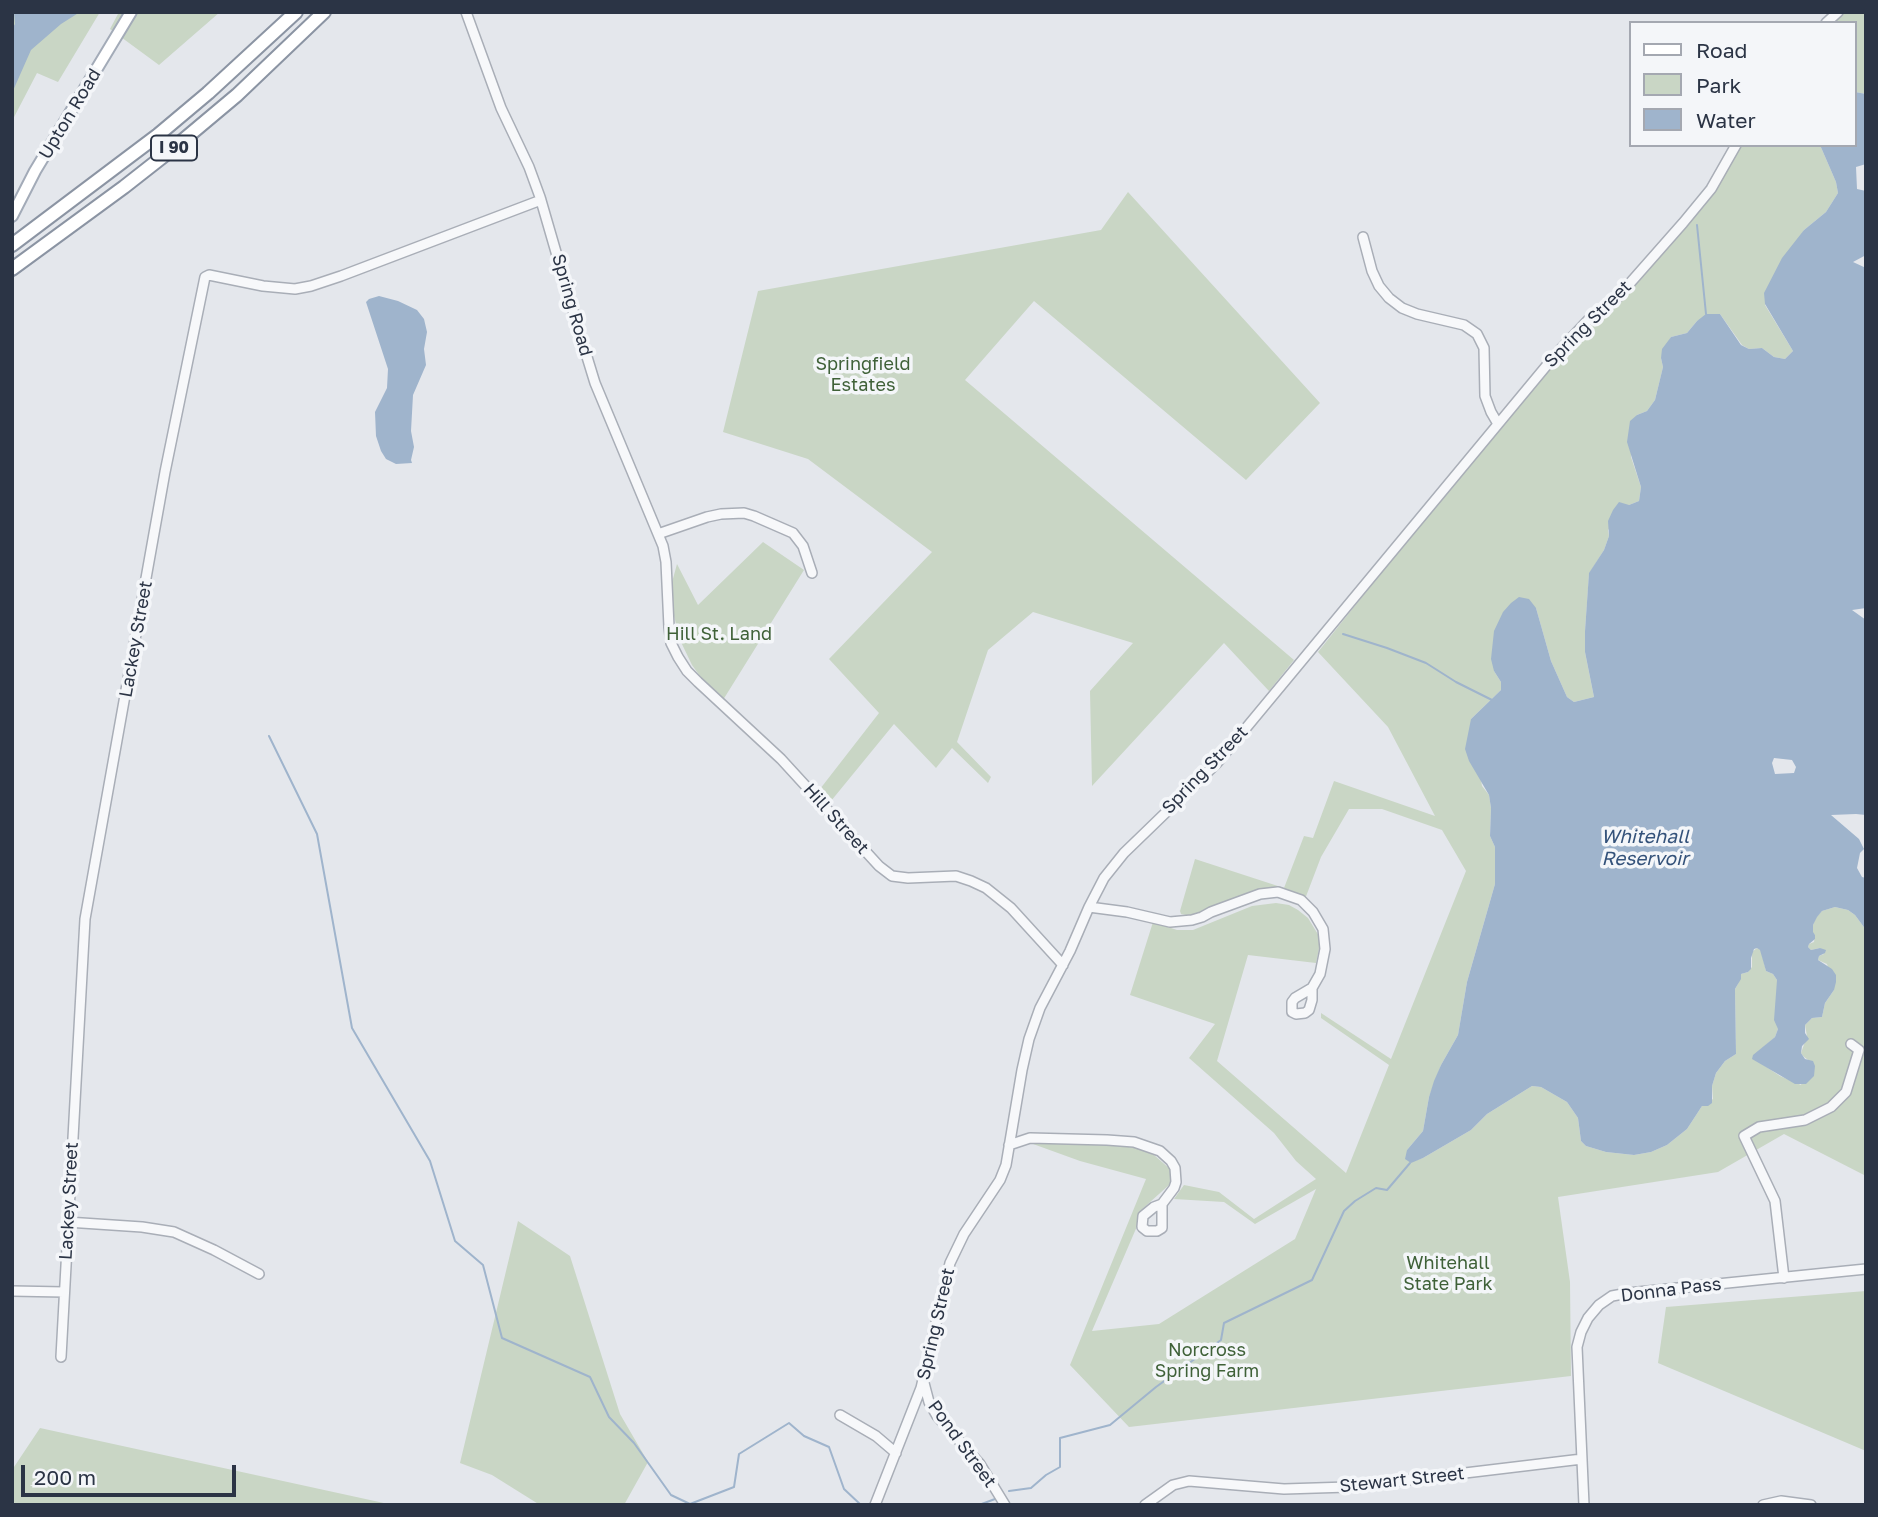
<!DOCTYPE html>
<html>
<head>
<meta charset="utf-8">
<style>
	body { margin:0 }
	#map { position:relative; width:1878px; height:1517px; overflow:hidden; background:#e4e7ec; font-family:"Golos Text",sans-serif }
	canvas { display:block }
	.frame { position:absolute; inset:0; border:14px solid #2b3445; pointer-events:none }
	.legend { position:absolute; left:1629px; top:21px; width:228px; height:126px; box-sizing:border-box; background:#f4f6f9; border:2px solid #a4a8b1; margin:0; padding:9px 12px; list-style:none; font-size:21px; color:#2b3445 }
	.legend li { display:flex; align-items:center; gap:14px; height:35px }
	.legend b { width:35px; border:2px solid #a4a8b1 }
	.scale { position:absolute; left:21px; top:1465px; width:215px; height:32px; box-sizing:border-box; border:4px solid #2b3445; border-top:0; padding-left:9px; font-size:21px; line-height:24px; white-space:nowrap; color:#2b3445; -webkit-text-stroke:5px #f4f6f9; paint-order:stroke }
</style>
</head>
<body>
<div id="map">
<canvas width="1878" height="1517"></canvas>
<div class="frame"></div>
<ul class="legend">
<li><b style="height:9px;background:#fff"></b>Road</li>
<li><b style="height:19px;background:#c9d6c5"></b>Park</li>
<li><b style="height:19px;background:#9fb4cc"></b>Water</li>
</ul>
<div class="scale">200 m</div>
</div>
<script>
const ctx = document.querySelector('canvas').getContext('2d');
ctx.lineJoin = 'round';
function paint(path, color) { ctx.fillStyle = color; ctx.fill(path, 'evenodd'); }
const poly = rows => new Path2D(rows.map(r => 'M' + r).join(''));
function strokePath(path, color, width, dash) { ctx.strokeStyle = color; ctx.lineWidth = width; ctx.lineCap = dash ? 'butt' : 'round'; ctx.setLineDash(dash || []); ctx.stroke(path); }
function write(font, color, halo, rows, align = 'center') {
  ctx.font = font + ' "Golos Text",sans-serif'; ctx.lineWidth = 7; ctx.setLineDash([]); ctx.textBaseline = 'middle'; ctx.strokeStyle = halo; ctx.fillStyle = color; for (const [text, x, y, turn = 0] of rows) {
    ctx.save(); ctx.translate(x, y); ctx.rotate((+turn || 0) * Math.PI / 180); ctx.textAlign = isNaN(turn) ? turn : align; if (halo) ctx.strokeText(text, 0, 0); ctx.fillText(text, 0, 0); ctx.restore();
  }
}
paint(poly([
	[12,12,100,12,58,82,37,73,12,121],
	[119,12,220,12,159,65,110,29],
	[1833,12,1866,12,1866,94,1855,92,1855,23,1822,23],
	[1730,145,1820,145,1836,182,1838,193,1826,212,1804,230,1765,305,1793,351,1785,359,1774,357,1762,348,1749,349,1742,345,1720,314,1697,321,1687,333,1671,337,1661,358,1663,367,1655,400,1647,411,1637,415,1631,457,1641,487,1639,501,1629,505,1608,530,1609,536,1604,550,1589,574,1585,631,1585,652,1594,697,1574,702,1567,697,1551,661,1536,608,1494,671,1501,682,1501,690,1471,719,1482,786,1489,795,1491,808,1490,836,1495,847,1495,884,1467,982,1458,1035,1441,1065,1429,1097,1423,1131,1407,1150,1411,1162,1423,1158,1471,1130,1487,1114,1532,1086,1541,1087,1567,1102,1578,1118,1581,1141,1586,1146,1606,1152,1634,1155,1651,1152,1667,1145,1687,1129,1702,1106,1713,1099,1712,1086,1716,1073,1725,1061,1736,1054,1735,989,1738,984,1741,974,1748,972,1752,967,1752,952,1757,948,1761,950,1766,971,1773,974,1777,980,1778,1029,1775,1037,1756,1054,1756,1060,1780,1076,1801,1085,1808,1060,1803,1056,1801,1053,1807,1036,1805,1025,1812,1018,1822,1017,1825,1003,1834,990,1827,964,1818,960,1819,956,1824,954,1820,948,1811,950,1808,947,1809,944,1814,942,1815,935,1812,933,1813,925,1816,917,1822,911,1835,907,1848,910,1855,915,1866,930,1866,1176,1784,1134,1718,1172,1558,1197,1570,1282,1571,1376,1129,1427,1070,1365,1146,1179,1080,1161,1022,1140,1113,1144,1139,1149,1154,1155,1170,1169,1171,1180,1169,1185,1139,1212,1138,1224,1092,1331,1159,1324,1295,1239,1316,1189,1255,1224,1224,1202,1174,1199,1184,1185,1219,1192,1254,1219,1316,1179,1296,1161,1274,1133,1189,1058,1215,1024,1130,995,1153,922,1177,930,1193,930,1252,906,1276,903,1289,905,1298,910,1308,918,1319,936,1320,944,1316,963,1248,955,1217,1061,1346,1173,1389,1065,1321,1018,1321,1013,1391,1059,1466,871,1442,830,1382,809,1349,809,1321,857,1305,899,1262,890,1244,895,1200,914,1190,916,1181,914,1180,911,1195,859,1284,888,1304,836,1313,838,1334,781,1435,816,1388,727,1318,652,1531,385,1686,223,1722,167],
	[1128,192,1320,403,1246,480,1034,301,965,380,1294,660,1269,691,1224,643,1092,786,1090,691,1133,643,1033,612,988,650,957,742,991,777,988,783,952,748,936,768,894,724,831,801,820,789,879,713,829,659,932,552,808,459,723,432,758,291,1101,230],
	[763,542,804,570,723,700,702,679,692,665,680,640,673,612,671,586,677,564,698,605],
	[518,1221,570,1256,620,1414,648,1462,624,1505,540,1505,492,1475,460,1463],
	[1866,1291,1866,1451,1658,1363,1666,1307],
	[40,1428,393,1505,12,1505,12,1470]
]), '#c9d6c5');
paint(poly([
	[14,12,80,12,61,24,31,50,12,93,12,29,15,24],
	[1855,92,1866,94,1866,164,1856,167,1857,189,1866,191,1866,255,1853,262,1866,268,1866,608,1852,610,1866,620,1866,815,1856,814,1831,815,1859,839,1864,849,1860,853,1857,868,1862,877,1866,878,1866,930,1855,915,1848,910,1835,907,1822,911,1817,917,1813,925,1813,932,1815,935,1815,939,1809,944,1808,947,1811,950,1820,948,1826,950,1825,953,1819,956,1818,960,1832,969,1836,975,1836,982,1834,990,1825,1003,1822,1017,1812,1018,1805,1025,1805,1033,1809,1039,1802,1046,1801,1053,1805,1059,1813,1061,1815,1066,1814,1076,1806,1084,1795,1084,1752,1059,1753,1055,1775,1037,1778,1029,1774,1020,1777,980,1773,974,1766,971,1760,950,1757,948,1754,949,1751,958,1751,969,1748,972,1741,974,1741,979,1735,989,1736,1054,1725,1061,1716,1073,1712,1086,1712,1103,1708,1106,1702,1106,1687,1129,1667,1145,1651,1152,1634,1155,1606,1152,1586,1146,1581,1141,1578,1118,1567,1102,1541,1087,1532,1086,1487,1114,1471,1130,1423,1158,1411,1163,1405,1159,1407,1150,1423,1131,1429,1097,1434,1081,1441,1065,1458,1035,1467,982,1495,884,1495,847,1490,836,1491,808,1489,795,1469,761,1465,749,1471,719,1501,690,1501,682,1494,671,1491,659,1494,631,1503,612,1511,603,1519,597,1529,599,1536,608,1551,661,1567,697,1574,702,1594,697,1585,652,1585,631,1589,573,1604,550,1609,536,1608,521,1613,510,1619,502,1629,505,1639,501,1641,487,1627,442,1630,421,1637,415,1647,411,1655,400,1663,367,1661,358,1662,349,1671,337,1687,333,1697,321,1706,314,1720,314,1741,345,1749,349,1762,348,1774,357,1785,359,1793,351,1765,304,1764,293,1782,258,1804,230,1826,212,1838,193,1836,182,1820,145,1855,145],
	[1774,758,1792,760,1796,767,1794,773,1775,774,1772,763],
	[379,296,398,301,417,310,424,319,427,332,424,349,426,365,413,395,411,431,414,447,411,460,412,463,396,464,386,459,381,451,376,436,375,412,387,388,388,369,366,302,369,299]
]), '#9fb4cc');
strokePath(poly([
	[1697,225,1706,314],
	[1343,634,1387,648,1426,663,1456,682,1492,700],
	[269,736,317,834,352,1028,430,1161,455,1241,483,1265,502,1338,590,1377,609,1417,634,1443,671,1495,690,1504,734,1487,739,1454,789,1423,804,1436,829,1447,844,1489,861,1505],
	[1009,1491,1031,1488,1046,1475,1060,1467,1060,1438,1110,1425,1156,1387,1221,1340,1224,1323,1312,1280,1344,1211,1355,1201,1376,1188,1387,1190,1410,1163],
	[979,1505,995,1499]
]), '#9fb4cc', 2);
const minor = poly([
	[466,12,501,108,529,167,540,197,576,321,595,383,663,546,666,562,669,627,671,643,678,657,687,671,698,682,781,759,879,866,892,876,908,878,956,876,971,881,986,888,1011,908,1063,965],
	[1826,23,1838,12],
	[1363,237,1372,271,1379,286,1389,298,1402,308,1417,314,1464,325,1477,334,1484,348,1485,396,1491,412,1498,424],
	[658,534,707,517,721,514,744,513,754,516,793,533,803,546,812,573],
	[1089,907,1127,912,1170,922,1192,920,1202,917,1211,912,1260,894,1278,892,1301,900,1313,912,1323,929,1325,949,1320,974,1312,988,1295,998,1292,1002,1292,1012,1296,1014,1305,1013,1309,1010,1312,1000,1312,988],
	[1009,1145,1030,1138,1107,1140,1134,1142,1160,1151,1171,1161,1175,1168,1176,1182,1174,1188,1162,1204,1154,1207,1143,1216,1142,1227,1147,1231,1157,1231,1162,1228,1162,1204],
	[67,1222,142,1227,174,1232,214,1250,259,1274],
	[1784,1278,1775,1201,1744,1136,1759,1127,1805,1120,1831,1107,1846,1092,1859,1050,1851,1044],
	[12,1291,64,1292],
	[61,1357,85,919,165,472,205,277,209,275,263,286,295,289,311,286,341,276,541,200],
	[924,1383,929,1402,937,1416,980,1464,1005,1505],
	[840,1415,876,1436,896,1453],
	[875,1505,921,1388,950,1263,964,1234,1000,1180,1006,1165,1022,1070,1029,1039,1040,1008,1070,951,1089,907,1104,878,1124,853,1217,763,1557,353,1590,318,1616,299,1683,223,1711,189,1736,145],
	[1145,1505,1173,1485,1189,1481,1284,1489,1348,1487,1582,1459],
	[1584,1505,1577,1347,1581,1332,1588,1318,1599,1305,1612,1296,1628,1293,1866,1269],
	[1763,1505,1781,1501,1811,1505]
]);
const major = poly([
	[12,216,35,171,131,12]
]);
const highway = poly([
	[12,245,158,135,208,93,296,12],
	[12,269,124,187,175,147,237,95,324,12]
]);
strokePath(minor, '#a9aeb7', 12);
strokePath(major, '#a3abb8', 14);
strokePath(highway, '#8b94a3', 16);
strokePath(minor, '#f7f8fa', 9);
strokePath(major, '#fff', 10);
strokePath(highway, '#fff', 12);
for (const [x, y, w] of [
	[174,148,46]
]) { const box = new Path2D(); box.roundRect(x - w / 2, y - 12.5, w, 25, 5); ctx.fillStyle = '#f4f6f9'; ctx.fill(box); strokePath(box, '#2b3445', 2); }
write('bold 16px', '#2b3445', null, [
	["I 90",174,148]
]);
write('18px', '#2b3445', '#f4f6f9', [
	["Upton Road",70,114,-59],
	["Spring Road",572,305,74],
	["Spring Street",1588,324,-45],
	["Lackey Street",136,639,-80],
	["Spring Street",1205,770,-46],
	["Hill Street",836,819,48],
	["Lackey Street",69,1201,-87],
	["Donna Pass",1671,1290,-7],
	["Spring Street",936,1324,-77],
	["Pond Street",962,1444,54],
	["Stewart Street",1402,1480,-6]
]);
write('18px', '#3f6138', '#f4f6f9', [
	["Springfield",863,364],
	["Estates",863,385],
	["Hill St. Land",719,634],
	["Whitehall",1448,1263],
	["State Park",1448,1284],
	["Norcross",1207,1350],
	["Spring Farm",1207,1371]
]);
write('italic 19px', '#34527a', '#f4f6f9', [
	["Whitehall",1645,837],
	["Reservoir",1645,859]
]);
</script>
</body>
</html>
